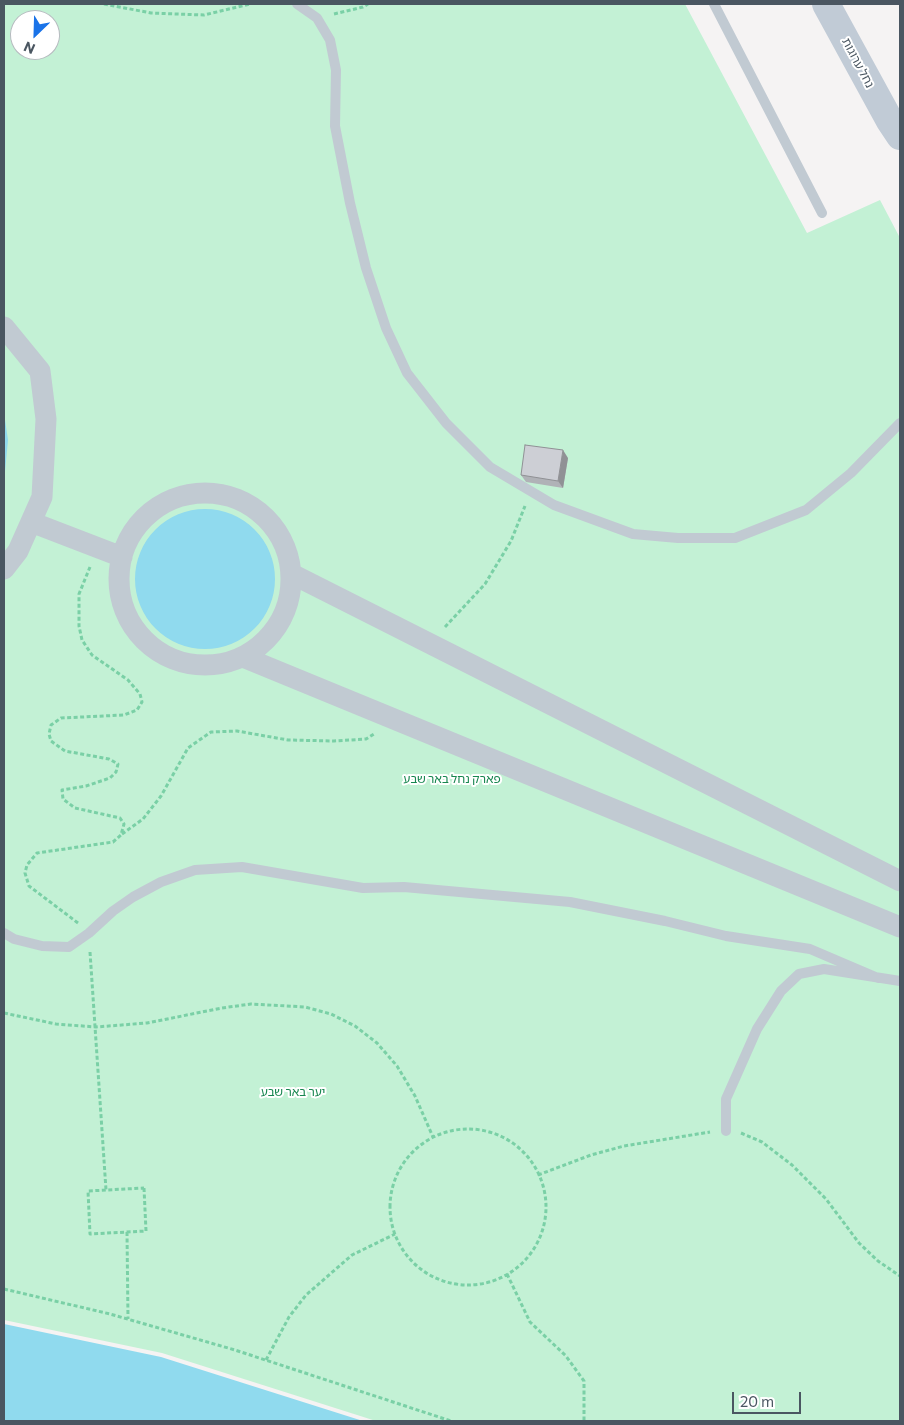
<!DOCTYPE html>
<html>
<head>
<meta charset="utf-8">
<style>
	body { margin:0 }
	#map { position:relative; width:904px; height:1425px; overflow:hidden; background:#f5f3f3; font-family:Commissioner,sans-serif }
	canvas { display:block }
	.frame { position:absolute; inset:0; border:5px solid #4a5661; pointer-events:none }
	.north { position:absolute; left:10px; top:10px; width:50px; height:50px; box-sizing:border-box; background:#fff; border:1px solid #b7bbc0; border-radius:50%; rotate:204deg; font-size:14px; font-weight:700; line-height:20px; text-align:center; color:#4a5661 }
	.north::after { content:''; display:block; margin:auto; width:18px; height:22px; background:#1a73e8; clip-path:polygon(50% 0,100% 100%,50% 72%,0 100%) }
	.scale { position:absolute; left:732px; top:1392px; width:69px; height:22px; box-sizing:border-box; border:2px solid #4a5661; border-top:0; padding-left:6px; font-size:15px; line-height:18px; white-space:nowrap; color:#4a5661; -webkit-text-stroke:4px #fff; paint-order:stroke }
</style>
</head>
<body>
<div id="map">
<canvas width="904" height="1425"></canvas>
<div class="frame"></div>
<div class="north">N</div>
<div class="scale">20 m</div>
</div>
<script>
const ctx = document.querySelector('canvas').getContext('2d');
ctx.lineJoin = 'round';
function paint(path, color) { ctx.fillStyle = color; ctx.fill(path, 'evenodd'); }
const poly = rows => new Path2D(rows.map(r => 'M' + r).join(''));
function strokePath(path, color, width, dash) { ctx.strokeStyle = color; ctx.lineWidth = width; ctx.lineCap = dash ? 'butt' : 'round'; ctx.setLineDash(dash || []); ctx.stroke(path); }
function write(font, color, halo, rows, align = 'center') {
  ctx.font = font + ' Commissioner,"Noto Sans Hebrew",sans-serif'; ctx.lineWidth = 4; ctx.setLineDash([]); ctx.textBaseline = 'middle'; ctx.strokeStyle = halo; ctx.fillStyle = color; for (const [text, x, y, turn = 0] of rows) {
    ctx.save(); ctx.translate(x, y); ctx.rotate((+turn || 0) * Math.PI / 180); ctx.textAlign = isNaN(turn) ? turn : align; if (halo) ctx.strokeText(text, 0, 0); ctx.fillText(text, 0, 0); ctx.restore();
  }
}
paint(poly([
	[4,4,685,4,807,233,880,200,900,238,900,1421,376,1421,162,1353,4,1320],
	[20,20,50,20,50,50,20,50]
]), '#c3f1d5');
paint(poly([
	[4,413,8,440,4,482],
	'135 579a70 70 0 1 1 140 0a70 70 0 1 1-140 0Z',
	[4,1324,161,1357,363,1421,4,1421]
]), '#90daee');
strokePath(poly([
	[104,4,151,13,204,15,250,4],
	[334,14,363,7,368,4],
	[445,627,485,584,511,541,525,506],
	[122,834,143,819,161,796,188,748,211,732,237,731,288,740,334,741,366,739,374,734],
	[78,923,29,886,25,873,27,865,37,853,113,842,121,835,124,824,120,818,75,808,63,799,62,790,86,786,110,778,116,772,118,764,109,759,65,751,51,741,49,734,51,725,61,718,124,715,137,710,142,702,140,694,128,680,92,655,82,640,79,626,79,594,90,567],
	[90,952,106,1190],
	[4,1013,56,1024,96,1027,147,1023,222,1008,251,1004,305,1007,331,1014,355,1026,377,1043,397,1066,415,1096,433,1137],
	'390 1207a78 78 0 1 1 156 0a78 78 0 1 1-156 0Z',
	[741,1133,762,1142,792,1165,826,1199,859,1243,878,1261,900,1276],
	[538,1175,591,1155,624,1146,710,1132],
	[144,1188,146,1231,90,1234,88,1191,144,1188],
	[127,1232,128,1319],
	[507,1274,530,1322,566,1356,584,1381,584,1421],
	[4,1289,110,1314,235,1350,451,1421],
	[266,1360,289,1317,306,1295,352,1255,395,1234]
]), '#7ad0a6', 3, [4, 2.5]);
strokePath(poly([
	[297,4,317,18,330,40,336,70,335,126,350,203,366,268,386,328,407,373,446,423,490,467,554,505,633,534,678,538,735,538,806,510,851,473,900,423],
	[714,4,822,213],
	[4,933,14,939,42,946,69,947,89,933,113,911,133,897,161,882,195,870,242,867,363,888,404,887,570,902,665,921,726,936,810,949,878,978],
	[726,1131,726,1099,757,1029,781,991,799,974,824,969,900,981]
]), '#c1cad2', 10);
strokePath(poly([
	[4,327,40,371,46,419,42,497,18,551,4,569],
	'119 579a86 86 0 1 1 172 0a86 86 0 1 1-172 0Z',
	[31,522,122,557],
	[292,574,900,881],
	[243,657,900,927]
]), '#c1cad2', 21);
strokePath(poly([
	[826,4,890,121,900,136]
]), '#c1cbd6', 28);
paint(poly([
	[568,458,563,488,526,482,521,475]
]), '#b0b2b7');
paint(poly([
	[563,450,568,458,563,488,558,481]
]), '#909195');
const building = poly([
	[525,445,563,450,558,481,521,475,525,445]
]);
paint(building, '#cdcfd5');
strokePath(building, '#909195', 1);
write('12px', '#4a5661', '#fff', [
	["נחל ערוגות",858,63,62]
]);
write('12px', '#17864f', '#fff', [
	["פארק נחל באר שבע",452,779],
	["יער באר שבע",293,1092]
]);
</script>
</body>
</html>
